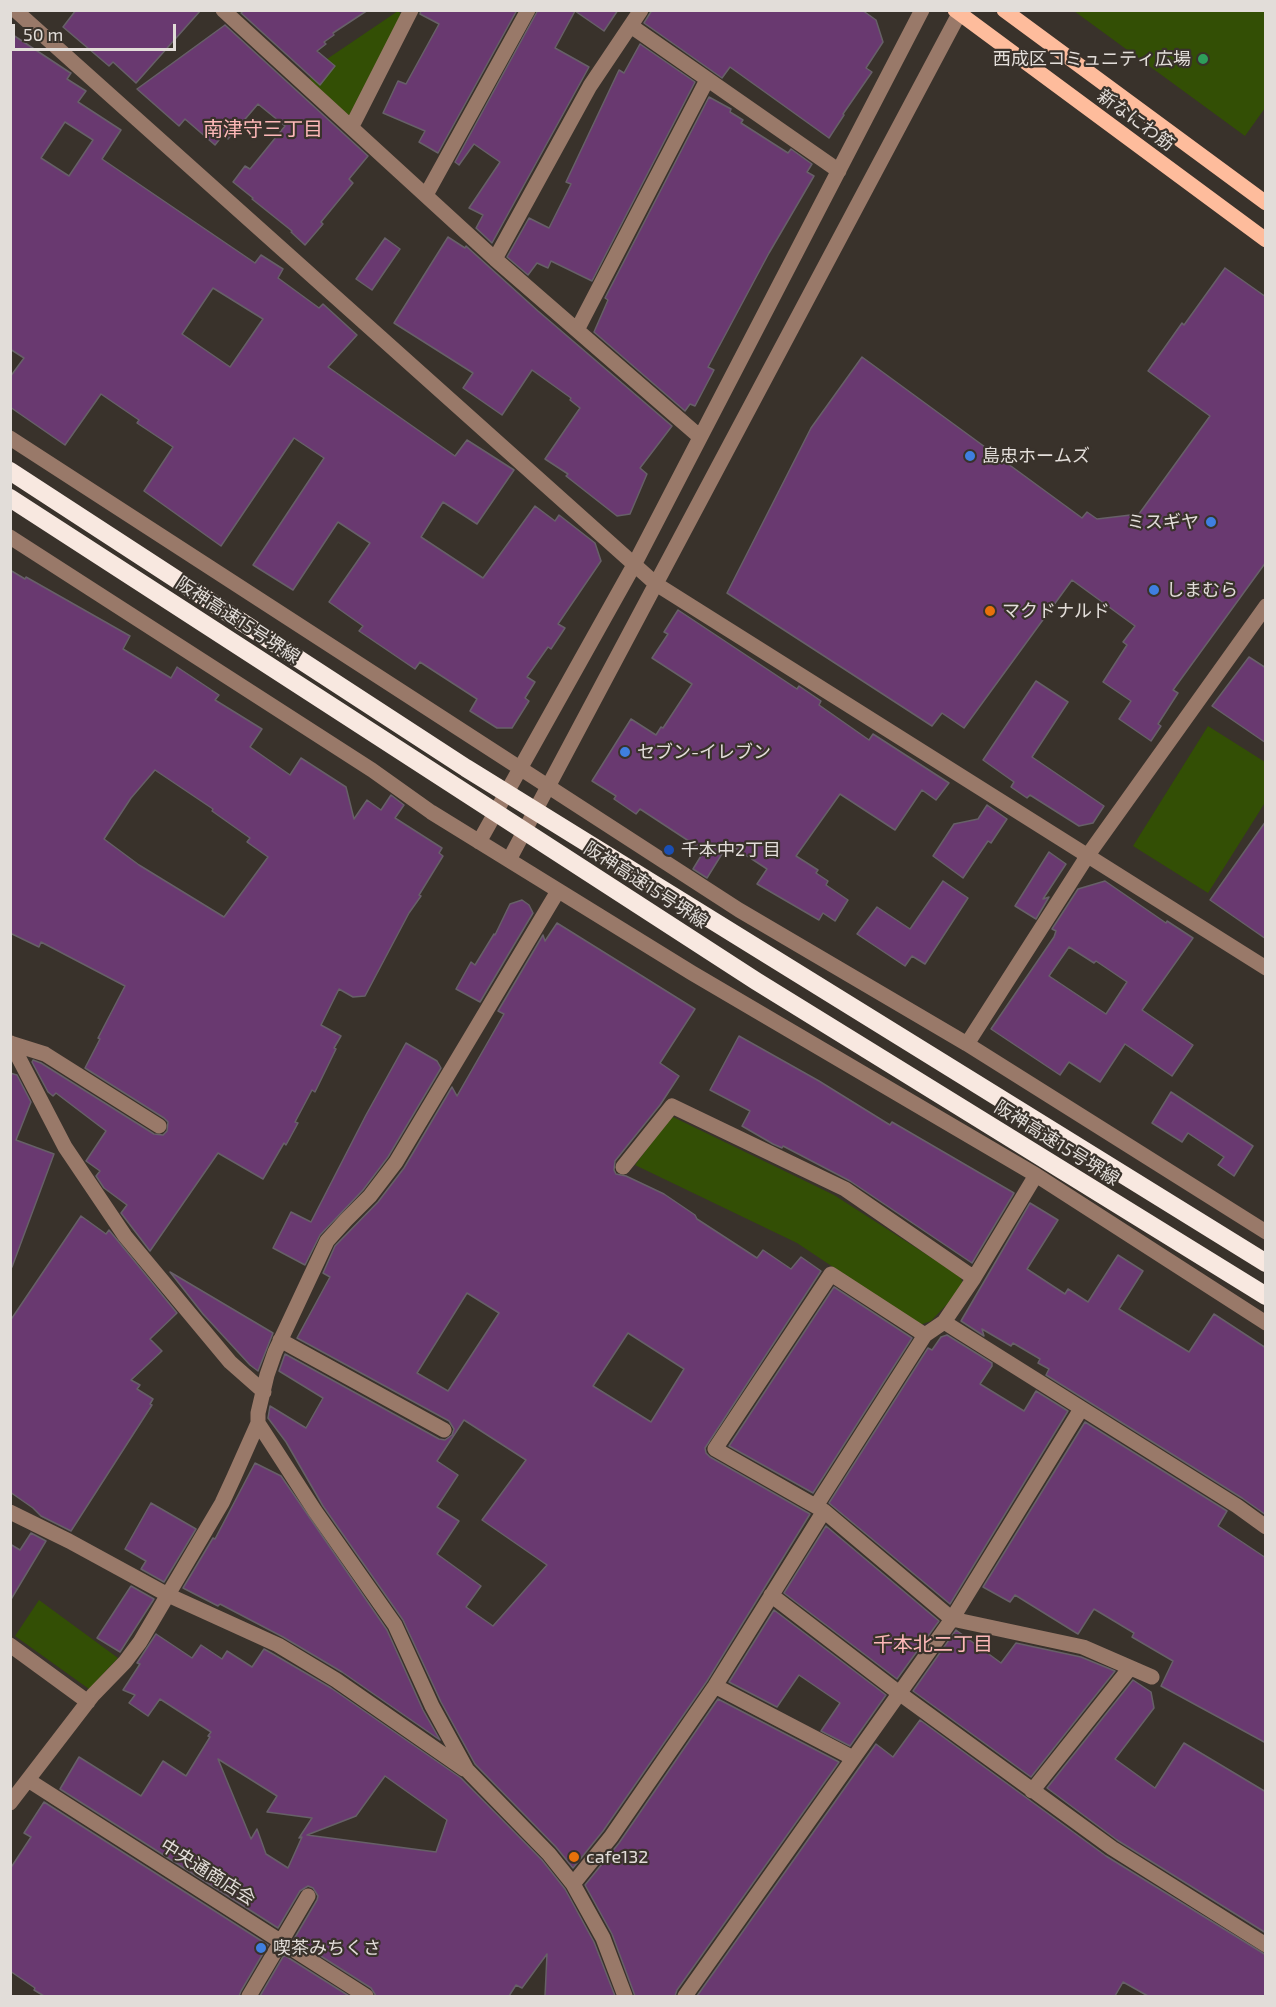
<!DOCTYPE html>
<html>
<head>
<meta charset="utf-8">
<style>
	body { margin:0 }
	#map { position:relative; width:1276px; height:2007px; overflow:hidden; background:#39322b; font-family:"Exo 2",sans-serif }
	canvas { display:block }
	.frame { position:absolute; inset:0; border:12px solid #e2ddd9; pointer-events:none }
	.scale { position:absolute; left:12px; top:24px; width:164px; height:27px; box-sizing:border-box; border:3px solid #e2ddd9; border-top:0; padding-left:8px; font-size:18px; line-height:21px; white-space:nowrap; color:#e2ddd9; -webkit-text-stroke:4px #39322b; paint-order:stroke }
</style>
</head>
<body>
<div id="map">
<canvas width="1276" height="2007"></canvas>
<div class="frame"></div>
<div class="scale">50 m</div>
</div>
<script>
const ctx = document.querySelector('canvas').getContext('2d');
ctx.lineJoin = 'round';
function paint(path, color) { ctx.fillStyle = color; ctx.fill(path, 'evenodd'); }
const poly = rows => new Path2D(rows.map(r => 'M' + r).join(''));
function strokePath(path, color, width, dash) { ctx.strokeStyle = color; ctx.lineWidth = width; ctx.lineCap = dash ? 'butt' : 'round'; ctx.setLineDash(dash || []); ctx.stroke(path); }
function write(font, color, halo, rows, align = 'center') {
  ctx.font = font + ' "Exo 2","Noto Sans JP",sans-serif'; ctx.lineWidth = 4.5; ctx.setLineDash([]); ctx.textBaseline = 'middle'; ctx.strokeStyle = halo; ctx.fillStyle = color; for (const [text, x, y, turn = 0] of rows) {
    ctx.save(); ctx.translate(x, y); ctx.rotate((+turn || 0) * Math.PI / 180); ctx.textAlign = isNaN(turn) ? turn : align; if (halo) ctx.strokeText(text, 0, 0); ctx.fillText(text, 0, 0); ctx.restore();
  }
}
paint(poly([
	[398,11,404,17,349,116,309,79,327,59],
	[1074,11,1265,11,1265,108,1245,136],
	[1208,726,1265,762,1266,801,1208,893,1133,846],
	[671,1116,834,1195,960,1276,963,1284,951,1300,931,1321,920,1325,797,1243,635,1165],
	[39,1600,118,1658,89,1689,15,1636]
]), '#334f05');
const building = poly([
	[76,10,201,10,136,83,113,62,109,66,63,27,76,10],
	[245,10,368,10,333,33,334,35,324,42,326,44,317,51,335,66,320,85,241,13,245,10],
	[421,10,517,10,438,153,419,142,425,131,383,113,398,81,406,84,439,24,420,14,421,10],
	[538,10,618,10,604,31,575,11,555,48,589,67,492,243,476,228,483,215,469,208,500,162,474,144,459,165,455,162,538,10],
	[652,10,862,10,876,20,883,42,866,68,872,72,843,114,844,115,829,138,730,67,722,78,644,23,652,10],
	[225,25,368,156,349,179,353,183,321,222,323,224,305,245,291,232,292,231,252,199,253,198,233,182,245,166,250,169,285,126,258,104,228,139,223,135,215,145,185,119,179,126,137,89,225,25],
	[10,33,69,72,71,73,67,79,86,91,78,102,121,130,102,159,255,263,261,255,283,269,278,278,319,308,323,304,357,335,328,367,455,456,467,440,514,470,477,524,443,502,421,537,483,578,535,506,555,521,559,515,595,543,601,561,558,624,565,628,551,649,548,647,527,677,535,682,525,698,529,701,512,728,497,728,470,711,477,699,420,662,415,669,359,631,363,626,329,602,370,543,338,522,293,590,253,565,324,458,294,438,221,546,144,491,173,447,137,423,139,420,101,394,65,445,10,407,10,377,24,358,10,349,10,33],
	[65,122,93,140,69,176,41,158,65,122],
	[213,288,263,319,230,367,182,334,213,288],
	[640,44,695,82,592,281,551,261,548,268,537,263,528,275,507,257,529,218,549,228,571,184,566,182,619,70,624,73,640,44],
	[709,97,731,109,730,112,743,120,741,123,788,153,791,149,812,164,807,172,814,176,769,253,708,367,714,370,695,406,690,404,685,411,594,332,608,300,605,298,709,97],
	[448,237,465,248,466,246,538,311,672,426,640,468,647,474,630,514,617,516,566,476,568,474,545,459,580,408,570,400,571,398,532,370,502,415,463,388,473,373,394,323,448,237],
	[385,238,400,249,372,290,356,279,385,238],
	[1225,268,1266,297,1266,562,1173,690,1178,693,1158,724,1161,726,1151,741,1119,719,1131,701,1103,682,1127,645,1123,642,1135,626,1072,580,964,728,942,713,932,726,727,593,811,428,862,357,1082,518,1087,512,1097,519,1139,514,1210,416,1148,371,1182,323,1184,325,1225,268],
	[10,570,25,579,26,577,130,636,123,649,171,678,177,667,219,695,215,700,262,729,250,747,290,775,301,758,346,787,354,819,367,800,381,810,391,795,404,805,395,818,442,848,439,853,443,856,419,895,421,896,409,913,365,996,353,997,339,989,321,1025,341,1036,334,1048,336,1049,315,1092,312,1090,295,1122,298,1123,286,1145,284,1143,263,1179,218,1153,150,1251,121,1213,127,1205,104,1188,96,1176,100,1171,86,1161,106,1131,56,1093,53,1096,48,1092,32,1062,33,1060,41,1063,154,1134,163,1135,167,1131,168,1122,164,1118,85,1068,100,1039,98,1038,125,986,41,942,39,947,10,933,10,570],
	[155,770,213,809,212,811,250,838,247,842,268,857,224,917,139,865,104,839,131,798,155,770],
	[678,610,797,689,799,686,821,701,819,705,869,740,873,734,949,783,936,800,922,790,895,830,840,794,796,856,818,870,816,873,828,881,826,885,848,900,835,921,823,913,819,920,757,884,767,869,732,846,729,851,725,849,707,878,693,869,704,851,640,809,636,814,614,799,616,796,592,781,631,719,656,735,661,727,663,728,692,684,652,658,668,634,664,632,678,610],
	[1249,657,1266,668,1266,743,1212,706,1249,657],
	[1036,681,1068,702,1032,757,1104,806,1093,823,1079,826,1030,795,1027,798,1011,787,1014,782,983,760,1036,681],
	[987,805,1007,819,991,843,988,841,963,878,933,856,954,824,978,819,987,805],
	[1266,821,1266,939,1210,900,1266,821],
	[1049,852,1066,864,1043,899,1049,897,1036,919,1015,906,1049,852],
	[943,881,968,898,925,964,912,956,905,966,857,934,877,907,910,929,943,881],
	[1105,881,1166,923,1167,921,1193,938,1142,1010,1193,1045,1172,1076,1125,1044,1100,1082,1069,1062,1060,1075,991,1029,1054,937,1056,931,1052,929,1078,889,1105,881],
	[1069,947,1094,963,1096,961,1127,982,1106,1014,1049,976,1069,947],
	[522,900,529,905,533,913,480,1002,456,989,471,962,475,965,494,934,495,935,510,904,522,900],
	[557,923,695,1009,660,1063,679,1076,660,1105,615,1161,614,1170,616,1174,626,1176,664,1194,695,1215,697,1219,757,1258,763,1250,791,1269,801,1257,821,1271,705,1448,706,1453,710,1457,810,1514,707,1681,603,1831,573,1868,556,1847,475,1764,441,1702,403,1620,323,1506,286,1442,268,1418,270,1406,306,1428,323,1398,279,1371,285,1354,439,1439,445,1440,452,1435,454,1429,449,1421,297,1338,330,1277,323,1273,335,1246,378,1202,404,1168,452,1087,457,1096,504,1014,498,1011,543,935,545,941,557,923],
	[467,1293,499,1313,448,1391,417,1373,467,1293],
	[628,1333,684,1369,651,1422,593,1386,628,1333],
	[464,1420,526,1460,482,1520,547,1565,493,1626,466,1607,481,1586,437,1554,459,1521,437,1507,458,1475,437,1461,464,1420],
	[739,1036,819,1081,890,1125,892,1122,1014,1193,972,1263,850,1181,783,1146,782,1148,773,1144,742,1126,750,1111,710,1090,739,1036],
	[406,1043,437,1061,441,1068,388,1157,363,1190,320,1235,305,1265,273,1248,291,1212,311,1222,366,1115,406,1043],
	[10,1073,17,1075,31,1102,16,1140,54,1154,12,1267,10,1266,10,1073],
	[1171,1092,1253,1146,1234,1176,1218,1165,1224,1157,1188,1133,1182,1142,1152,1123,1171,1092],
	[1030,1203,1058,1220,1027,1269,1065,1294,1068,1289,1088,1302,1118,1255,1143,1271,1119,1309,1189,1352,1214,1314,1266,1348,1266,1515,1242,1498,1046,1375,1049,1369,1038,1363,1040,1359,1013,1343,1011,1346,982,1329,984,1336,961,1321,1030,1203],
	[81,1216,106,1234,109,1230,177,1313,150,1339,162,1351,131,1380,140,1385,137,1389,153,1399,150,1404,152,1405,71,1531,41,1516,33,1508,10,1492,10,1321,81,1216],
	[170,1272,273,1333,258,1371,250,1365,203,1314,170,1272],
	[834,1287,912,1338,813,1493,729,1446,834,1287],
	[947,1335,992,1363,992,1366,980,1384,1024,1411,1036,1391,1068,1411,950,1604,829,1503,928,1348,932,1350,941,1337,947,1335],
	[1085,1422,1227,1511,1218,1526,1266,1558,1266,1743,1161,1686,1173,1661,1132,1637,1134,1633,1094,1609,1078,1634,1015,1595,1010,1602,983,1587,1085,1422],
	[255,1463,281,1476,387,1630,423,1710,440,1740,342,1672,283,1637,220,1604,218,1606,183,1588,213,1538,215,1539,255,1463],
	[151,1503,196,1529,164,1582,141,1569,146,1561,125,1549,151,1503],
	[826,1526,939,1621,897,1679,784,1593,826,1526],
	[31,1533,46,1541,10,1601,10,1544,20,1550,31,1533],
	[131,1586,154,1599,120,1652,97,1638,131,1586],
	[774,1610,886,1695,850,1746,821,1731,840,1703,799,1675,777,1707,729,1682,774,1610],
	[956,1630,1001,1663,1016,1643,1081,1657,1115,1671,1031,1777,913,1691,956,1630],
	[156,1634,192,1658,201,1645,222,1659,227,1651,252,1667,264,1649,273,1654,331,1688,461,1778,542,1860,565,1889,594,1942,615,1996,545,1996,547,1954,522,1988,516,1985,509,1996,376,1996,371,1988,294,1939,317,1900,318,1896,313,1888,308,1886,300,1891,278,1928,60,1789,79,1757,141,1796,163,1761,186,1776,210,1737,208,1736,211,1732,160,1699,148,1716,129,1703,135,1695,123,1690,140,1664,137,1663,156,1634],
	[218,1759,277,1796,267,1812,312,1818,299,1838,302,1837,288,1868,266,1854,257,1829,251,1839,218,1759],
	[385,1776,447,1820,436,1852,307,1835,356,1816,385,1776],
	[1133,1680,1151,1692,1154,1708,1115,1759,1155,1788,1184,1743,1266,1792,1266,1933,1117,1840,1047,1788,1133,1680],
	[718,1699,839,1762,677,1990,675,1996,635,1996,612,1934,585,1885,619,1843,718,1699],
	[920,1720,1106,1856,1266,1955,1266,1996,1148,1996,1123,1982,1115,1996,697,1996,876,1744,893,1757,920,1720],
	[44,1802,268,1945,241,1991,239,1996,44,1996,34,1990,35,1988,10,1971,10,1869,31,1837,24,1833,44,1802],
	[284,1955,349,1996,260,1996,284,1955]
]);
paint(building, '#693970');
strokePath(building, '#676068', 1.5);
strokePath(poly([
	[15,10,656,584,1266,968],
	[223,10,495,259,700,437],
	[631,26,839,171],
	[352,126,411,10],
	[426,195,528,10],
	[495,259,590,86,641,10],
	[577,330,707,80],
	[10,438,739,910,967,1044,1266,1232],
	[10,537,372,770,431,812,692,973,1036,1175,1266,1323],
	[479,842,634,565,922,10],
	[509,860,959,14,958,10],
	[10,1043,45,1054,159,1126],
	[11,1043,65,1147,125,1236,230,1362,264,1392],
	[967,1044,1088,855,1266,606],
	[623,1167,672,1106,845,1189,974,1278],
	[944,1322,1237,1506,1266,1527],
	[925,1335,831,1274,715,1449,824,1511,952,1619,1083,1647,1152,1677],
	[280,1340,444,1430],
	[258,1423,315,1511,395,1625,432,1706,467,1770,549,1854,573,1884,603,1938,625,1996],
	[816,1506,925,1335,944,1322,974,1278,1036,1175],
	[10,1512,69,1541,168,1595,278,1645,336,1680,464,1769],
	[771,1595,899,1693,1112,1848,1266,1945],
	[10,1645,88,1702],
	[715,1686,853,1758],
	[28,1780,366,1996],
	[1032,1791,1130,1668],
	[10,1803,93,1695,125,1662,140,1642,222,1503,234,1477,258,1423,258,1413,267,1375,275,1352,327,1241,346,1220,370,1196,396,1162,558,891],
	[573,1884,611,1837,715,1686,824,1511],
	[249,1996,308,1896],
	[685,1996,952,1619,1081,1409]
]), '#997969', 15);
strokePath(poly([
	[955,10,1266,240],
	[1004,10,1266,203]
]), '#febc9c', 15);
strokePath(poly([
	[10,471,466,768,1266,1263],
	[10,498,756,981,1266,1296]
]), '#f8e8e0', 18);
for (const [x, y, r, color] of [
	[1203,59,6,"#2e9e5b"],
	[970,456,6,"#3f7fe0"],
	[1211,522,6,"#3f7fe0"],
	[1154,590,6,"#3f7fe0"],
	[990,611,6,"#e8710a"],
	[625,752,6,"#3f7fe0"],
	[669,850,6,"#1a4fb4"],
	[574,1857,6,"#e8710a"],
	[261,1948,6,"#3f7fe0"]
]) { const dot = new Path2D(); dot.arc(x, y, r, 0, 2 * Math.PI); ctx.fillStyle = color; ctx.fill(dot); strokePath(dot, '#39322b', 2); }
write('18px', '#e2ddd9', '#39322b', [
	["西成区コミュニティ広場",1191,59,"right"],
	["島忠ホームズ",982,456],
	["ミスギヤ",1199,522,"right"],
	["しまむら",1166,590],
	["マクドナルド",1002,611],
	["セブン-イレブン",637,752],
	["千本中2丁目",681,850],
	["cafe132",586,1857],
	["喫茶みちくさ",273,1948]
], 'left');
write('18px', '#e2ddd9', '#39322b', [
	["新なにわ筋",1136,120,36],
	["阪神高速15号堺線",238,620,33],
	["阪神高速15号堺線",646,885,33],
	["阪神高速15号堺線",1057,1143,32],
	["中央通商店会",208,1872,32]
]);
write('20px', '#fdb8b8', '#39322b', [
	["南津守三丁目",263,129],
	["千本北二丁目",933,1644]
]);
</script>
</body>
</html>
